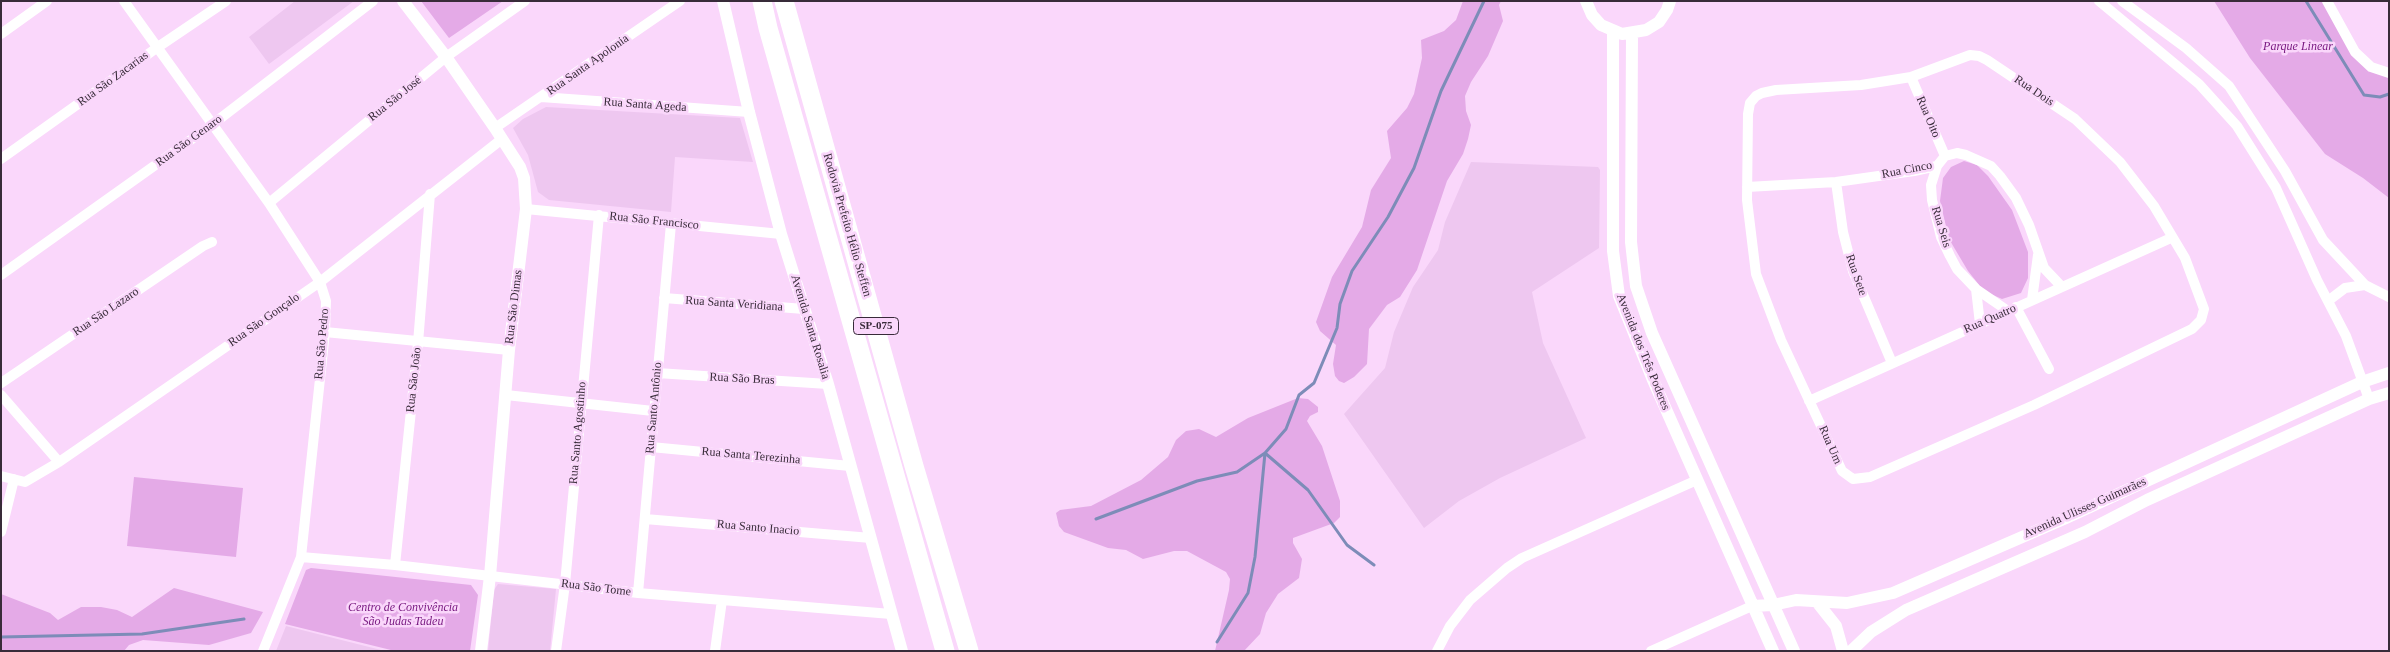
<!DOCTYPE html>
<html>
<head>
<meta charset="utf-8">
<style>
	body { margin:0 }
	#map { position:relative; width:2390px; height:652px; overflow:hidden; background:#fad7fb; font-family:"Times New Roman",serif }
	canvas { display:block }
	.frame { position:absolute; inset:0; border:2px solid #382b39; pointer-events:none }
</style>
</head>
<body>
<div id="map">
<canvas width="2390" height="652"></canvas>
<div class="frame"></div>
</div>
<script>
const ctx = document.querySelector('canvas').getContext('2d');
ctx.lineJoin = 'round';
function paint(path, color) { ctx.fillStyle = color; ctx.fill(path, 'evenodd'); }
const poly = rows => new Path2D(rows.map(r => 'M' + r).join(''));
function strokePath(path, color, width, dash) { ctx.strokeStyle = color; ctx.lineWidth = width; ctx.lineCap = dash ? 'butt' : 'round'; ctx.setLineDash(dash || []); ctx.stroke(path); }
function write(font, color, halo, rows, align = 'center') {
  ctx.font = font + ' "Times New Roman",serif'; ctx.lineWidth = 5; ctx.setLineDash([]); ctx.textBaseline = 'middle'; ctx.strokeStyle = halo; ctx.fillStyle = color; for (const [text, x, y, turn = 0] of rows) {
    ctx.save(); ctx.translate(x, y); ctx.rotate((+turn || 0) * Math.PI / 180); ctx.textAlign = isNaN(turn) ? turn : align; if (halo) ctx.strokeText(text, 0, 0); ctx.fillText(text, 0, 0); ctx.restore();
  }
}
paint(poly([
	[295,1,354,1,269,64,249,37],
	[546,107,740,118,753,162,675,157,671,212,549,200,538,192,528,155,513,128,523,119],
	[1471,162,1598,167,1600,170,1599,248,1532,292,1543,343,1586,438,1500,478,1459,501,1424,528,1344,414,1385,368,1394,332,1413,287,1438,250,1445,222],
	[498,584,556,589,550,651,488,651,494,590],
	[286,626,385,651,276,651]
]), '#eec7f0');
paint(poly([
	[421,1,503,1,449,38],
	[1463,1,1501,1,1499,5,1503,21,1488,56,1471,82,1465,96,1466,111,1471,125,1468,139,1463,154,1447,181,1417,270,1400,297,1387,305,1369,329,1367,364,1354,377,1344,383,1339,381,1335,376,1333,364,1336,345,1320,331,1316,322,1332,277,1362,227,1371,190,1391,158,1387,131,1407,108,1414,94,1422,58,1421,40,1444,31,1456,20],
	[2214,1,2324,1,2353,53,2389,74,2389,198,2363,178,2325,154,2250,58],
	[1964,161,1977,165,1988,176,2012,210,2028,252,2028,278,2021,293,2002,299,1984,291,1968,271,1949,239,1940,201,1943,178,1951,167],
	[1298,398,1308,399,1318,407,1318,412,1310,416,1307,421,1322,446,1340,501,1340,517,1334,523,1293,538,1293,543,1302,559,1299,578,1278,594,1266,613,1260,634,1244,651,1215,651,1229,590,1230,579,1226,572,1187,551,1174,551,1143,559,1126,550,1108,548,1064,532,1059,526,1056,513,1060,510,1091,506,1141,480,1168,457,1176,440,1186,431,1199,429,1216,437,1248,418],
	[134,477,243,488,236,557,127,546],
	[311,568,471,585,478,595,470,651,395,651,285,624,306,570],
	[174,588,263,612,251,633,209,645,143,640,129,645,124,651,1,651,1,594,50,613,58,620,81,607,101,607,117,610,132,617]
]), '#e4aae7');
strokePath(poly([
	[2306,1,2364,95,2380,97,2389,94],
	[1265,453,1308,490,1347,545,1374,565],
	[1096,519,1197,481,1237,472,1265,453,1286,429,1299,395,1314,383,1337,328,1340,304,1352,271,1388,217,1414,168,1441,91,1484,1],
	[1,637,142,634,244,619],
	[1217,642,1248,593,1255,557,1265,453]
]), '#7d8cb8', 3);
strokePath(poly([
	[124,1,269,203,320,282,326,301,325,332,301,557,263,651],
	[2099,1,2199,84,2237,126,2276,188,2317,280,2346,336,2369,399],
	[2122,1,2186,48,2229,86,2285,171,2323,240,2365,285,2389,297],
	[2327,1,2355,52,2371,67,2389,73],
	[1,34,47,1],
	[1970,55,1979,56,1987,60,2075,119,2120,162,2154,206,2185,258,2204,309,2201,320,2192,329,2034,405,1870,477,1853,479,1842,471,1781,340,1756,274,1747,200,1748,114,1750,103,1756,96,1762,93,1776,90,1861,85,1911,77,1970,55],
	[1911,77,1945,156],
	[541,97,749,112],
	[495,128,680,1],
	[1,159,158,47,226,1],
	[1937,166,1931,185,1932,200,1941,237,1950,256,1957,269,1976,289,2008,311],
	[1836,182,1843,232,1853,271,1892,363],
	[1747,187,1836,182,1914,171,1937,166,1945,156,1957,153,1966,155,1991,166,2000,176,2016,198,2029,225,2044,268,2062,287],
	[269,203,446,57,525,1],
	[526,209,781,234],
	[1,275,213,124,373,1],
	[1976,289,1980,324],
	[664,298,804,309],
	[2032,300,2038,255],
	[2328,301,2345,288,2365,285],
	[2016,307,2049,369],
	[325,332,509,350],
	[657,373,828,384],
	[1,383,203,246,212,242],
	[1,395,59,462],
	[506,395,653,411],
	[1809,401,2171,238],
	[651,447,850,466],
	[1,476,25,482,59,462,320,282,502,139],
	[645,519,871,538],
	[1,532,14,479],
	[301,557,395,565,638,593,891,614],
	[395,565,418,343,430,194],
	[638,593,671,224],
	[556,651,565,584,599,215],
	[715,651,722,600],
	[1437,651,1450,626,1470,600,1507,568,1522,558,1697,480],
	[1651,651,1752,606]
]), '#fff', 10);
strokePath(poly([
	[403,1,446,57,495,128,520,167,524,178,526,209,509,350,490,576,481,651],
	[723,1,749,112,781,234,828,384,902,651],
	[1586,1,1592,15,1601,25,1622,34,1646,30,1659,22,1667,10,1670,1],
	[1613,32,1613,251,1619,296,1653,380,1773,651],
	[1632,34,1631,242,1636,286,1652,333,1794,651],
	[1817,602,1836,626,1843,651],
	[1752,606,1773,605,1796,600,1847,603,1893,593,2066,518,2362,382,2389,373],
	[1851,651,1871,632,1906,610,2085,532,2147,500,2369,399,2389,393]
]), '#fff', 12);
strokePath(poly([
	[762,1,768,28,945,651],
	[784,1,914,466,969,651]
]), '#fff', 19);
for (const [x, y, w] of [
	[876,326,45]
]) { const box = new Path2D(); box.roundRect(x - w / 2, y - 8.5, w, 17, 4); ctx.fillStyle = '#fad7fb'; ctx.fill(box); strokePath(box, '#382b39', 1); }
write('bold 11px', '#382b39', null, [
	["SP-075",876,326]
]);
write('italic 12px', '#77177f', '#fad7fb', [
	["Parque Linear",2298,47],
	["Centro de Convivência",403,608],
	["São Judas Tadeu",403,622]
]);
write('12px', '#382b39', '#fad7fb', [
	["Rua Santa Apolonia",588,65,-35],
	["Rua São Zacarias",113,79,-36],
	["Rua Dois",2034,91,34],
	["Rua São José",395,99,-39],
	["Rua Santa Ageda",645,105,4],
	["Rua Oito",1928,117,67],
	["Rua São Genaro",189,141,-36],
	["Rua Cinco",1907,170,-11],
	["Rua São Francisco",654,221,6],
	["Rodovia Prefeito Hélio Steffen",847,225,74],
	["Rua Seis",1941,227,73],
	["Rua Sete",1856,275,71],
	["Rua Santa Veridiana",734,304,4],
	["Rua São Dimas",514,307,-83],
	["Rua São Lazaro",106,312,-34],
	["Rua Quatro",1990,319,-24],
	["Rua São Gonçalo",264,320,-35],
	["Avenida Santa Rosalia",810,327,73],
	["Rua São Pedro",322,344,-85],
	["Avenida dos Três Poderes",1643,352,68],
	["Rua São Bras",742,379,3],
	["Rua São João",414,380,-84],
	["Rua Santo Antônio",654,408,-85],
	["Rua Santo Agostinho",578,433,-85],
	["Rua Um",1830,445,66],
	["Rua Santa Terezinha",751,456,5],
	["Avenida Ulisses Guimarães",2085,508,-24],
	["Rua Santo Inacio",758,528,5],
	["Rua São Tome",596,588,7]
]);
</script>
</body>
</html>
